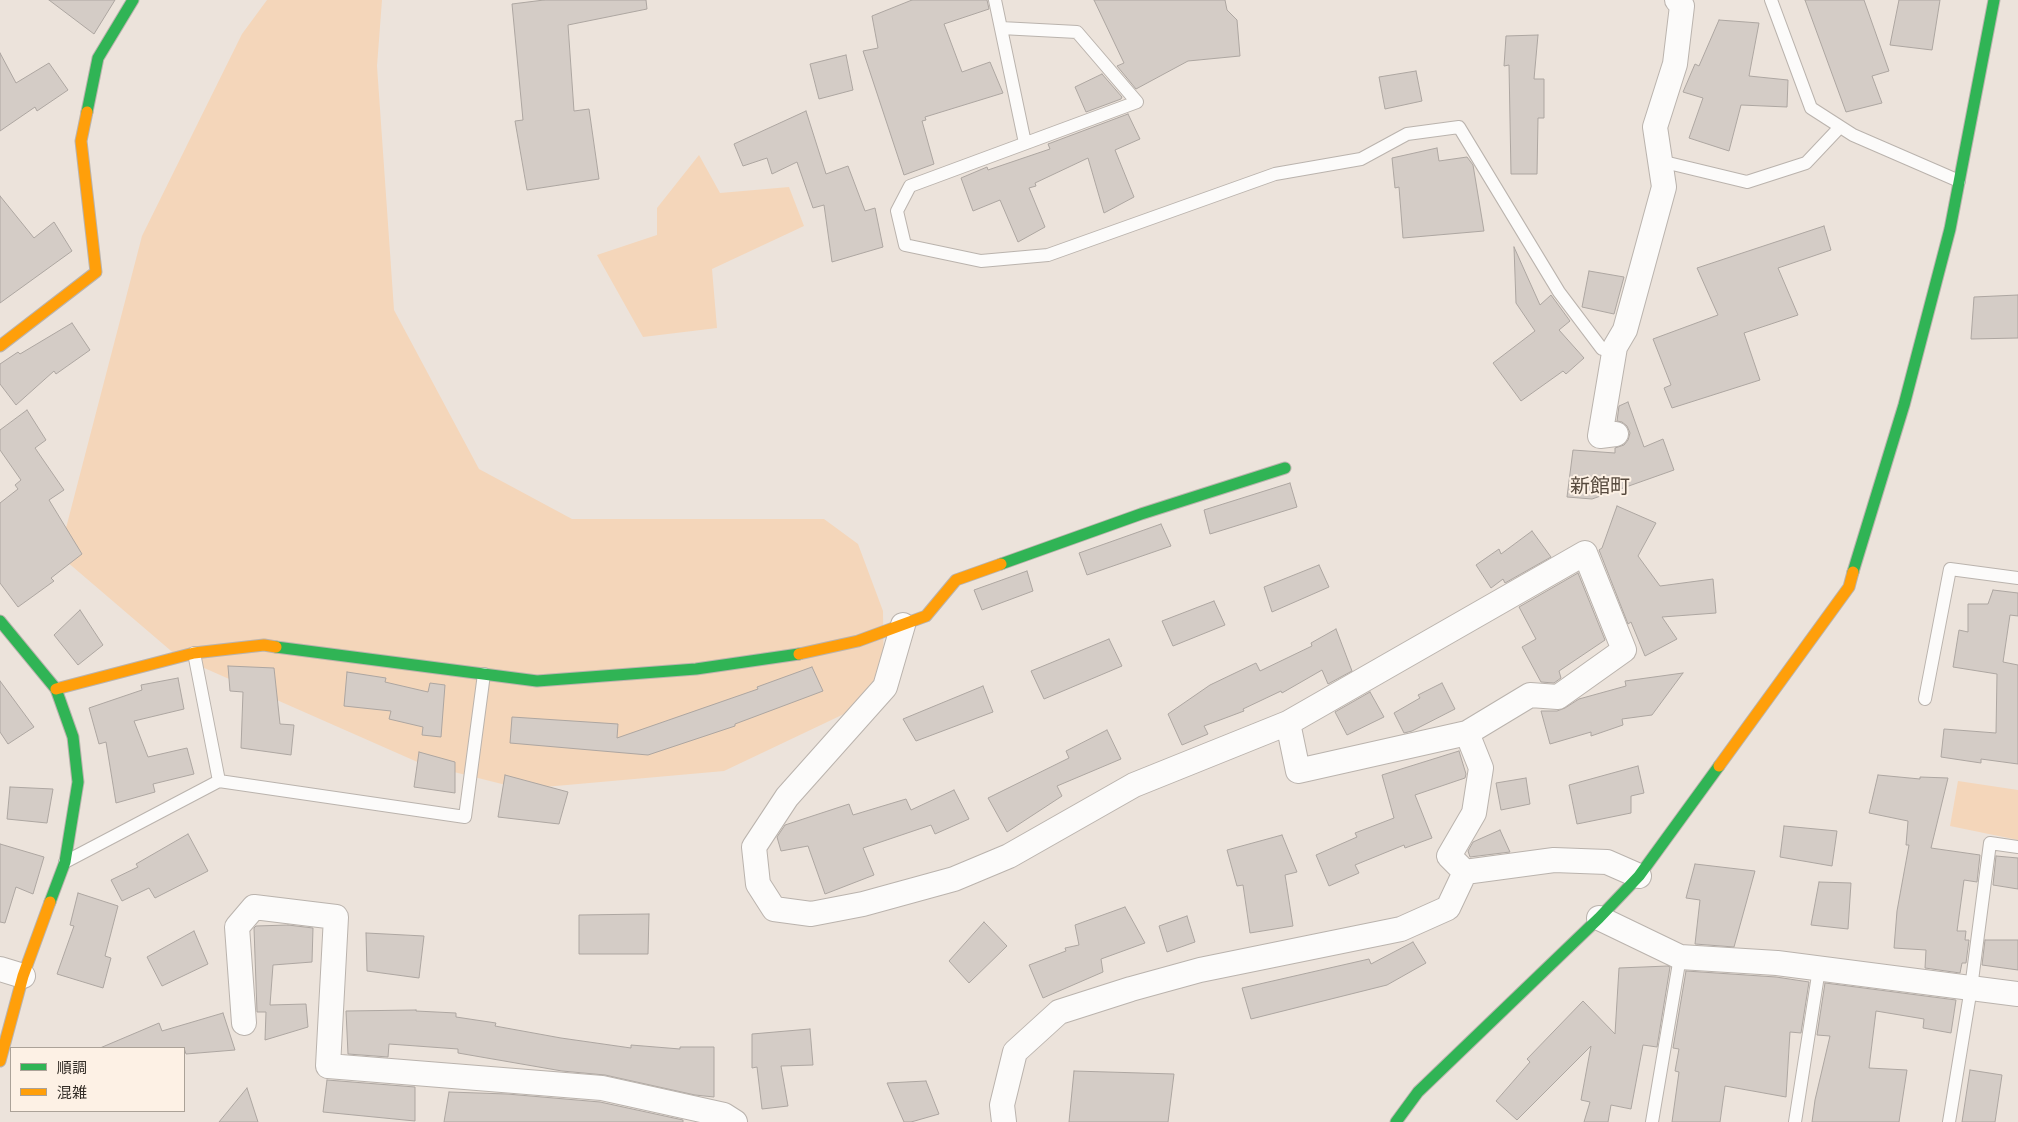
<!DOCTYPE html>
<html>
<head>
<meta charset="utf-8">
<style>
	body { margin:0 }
	#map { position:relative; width:2018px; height:1122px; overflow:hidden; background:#ece3db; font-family:"Exo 2","Noto Sans JP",sans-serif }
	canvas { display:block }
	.legend { position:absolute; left:10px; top:1047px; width:175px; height:65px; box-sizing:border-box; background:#fdf1e5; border:1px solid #aba298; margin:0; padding:6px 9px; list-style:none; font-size:15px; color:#312b25 }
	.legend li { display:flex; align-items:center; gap:10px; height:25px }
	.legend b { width:25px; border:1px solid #aba298 }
</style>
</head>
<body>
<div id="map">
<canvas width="2018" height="1122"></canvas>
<ul class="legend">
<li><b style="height:6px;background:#30b455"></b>順調</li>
<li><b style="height:6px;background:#ff9f0a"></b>混雑</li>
</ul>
</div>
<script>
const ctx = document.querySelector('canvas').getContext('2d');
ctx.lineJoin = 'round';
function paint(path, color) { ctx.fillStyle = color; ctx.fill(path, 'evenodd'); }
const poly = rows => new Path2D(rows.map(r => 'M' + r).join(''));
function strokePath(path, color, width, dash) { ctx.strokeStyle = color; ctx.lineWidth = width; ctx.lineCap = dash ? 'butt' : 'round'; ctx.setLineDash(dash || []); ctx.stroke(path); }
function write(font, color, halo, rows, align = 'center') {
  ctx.font = font + ' "Exo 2","Noto Sans JP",sans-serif'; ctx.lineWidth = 4; ctx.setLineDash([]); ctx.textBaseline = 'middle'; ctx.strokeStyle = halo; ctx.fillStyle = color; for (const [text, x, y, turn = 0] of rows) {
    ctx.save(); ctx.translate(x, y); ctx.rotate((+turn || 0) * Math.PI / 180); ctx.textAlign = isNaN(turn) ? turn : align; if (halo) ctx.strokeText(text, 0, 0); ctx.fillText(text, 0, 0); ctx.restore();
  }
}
paint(poly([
	[267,0,382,0,377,66,394,310,479,469,572,519,824,519,858,544,883,611,884,695,724,771,522,789,422,764,177,656,59,555,142,236,242,34],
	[699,155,720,193,789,187,804,226,712,269,717,328,643,337,597,255,657,235,657,208],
	[1958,781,2018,790,2018,840,1950,826]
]), '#f4d6ba');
const building = poly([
	[49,0,115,0,94,34,49,0],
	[544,0,646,0,647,9,568,25,574,111,589,109,599,179,527,190,515,121,523,120,512,4,544,0],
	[912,0,987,0,989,9,944,24,962,72,990,62,1003,93,925,117,926,120,922,121,934,164,904,175,863,51,878,48,872,16,912,0],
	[1094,0,1225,0,1227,10,1237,20,1240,56,1188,61,1136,89,1117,66,1124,63,1094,0],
	[1805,0,1864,0,1889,71,1872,76,1882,103,1846,112,1805,0],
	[1899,0,1940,0,1932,50,1890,45,1899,0],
	[1719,20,1759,23,1749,76,1788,80,1787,107,1741,105,1729,151,1689,138,1703,98,1683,92,1695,64,1699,66,1719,20],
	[1538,35,1534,79,1544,79,1544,118,1538,118,1537,174,1511,174,1509,65,1504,66,1506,36,1538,35],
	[0,53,16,83,49,63,68,90,37,111,35,107,0,131,0,53],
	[846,55,853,90,819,99,810,64,846,55],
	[1416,71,1422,101,1385,109,1379,77,1416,71],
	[1102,74,1122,97,1121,99,1086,112,1075,87,1102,74],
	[806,111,826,174,848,166,865,211,875,208,883,247,832,262,824,205,813,208,797,162,772,174,767,158,743,166,734,144,806,111],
	[1128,114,1140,139,1115,150,1134,197,1104,213,1088,158,1035,183,1036,186,1029,188,1045,227,1018,242,1000,200,973,211,961,178,987,167,988,170,1050,149,1048,144,1128,114],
	[1437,148,1439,161,1467,157,1473,165,1484,231,1403,238,1399,187,1395,188,1392,158,1437,148],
	[0,196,34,238,54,222,72,251,0,303,0,196],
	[1824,226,1831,250,1778,268,1798,315,1744,333,1760,380,1672,408,1664,388,1671,385,1653,339,1718,315,1697,268,1824,226],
	[1514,247,1540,305,1551,295,1570,321,1559,330,1584,358,1566,374,1563,371,1521,401,1493,363,1535,331,1516,303,1514,247],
	[1589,271,1624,277,1614,314,1582,307,1589,271],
	[2018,295,2018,338,1971,339,1974,297,2018,295],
	[72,323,90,350,56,374,54,371,16,405,0,384,0,364,18,352,20,354,72,323],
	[1628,402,1644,447,1663,439,1674,470,1592,499,1567,497,1573,450,1615,453,1615,448,1624,445,1628,440,1630,433,1627,426,1622,422,1617,421,1619,406,1628,402],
	[27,410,46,440,35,448,64,490,49,500,82,554,51,578,54,581,18,607,0,583,0,503,18,489,15,485,21,480,0,450,0,430,27,410],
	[1290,483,1297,507,1210,534,1204,510,1290,483],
	[1617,506,1656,523,1638,556,1660,586,1713,579,1716,613,1662,617,1677,639,1645,656,1631,622,1628,624,1599,550,1602,548,1617,506],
	[1161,524,1171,546,1087,575,1079,553,1161,524],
	[1532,531,1551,557,1505,583,1503,579,1491,588,1476,565,1499,549,1501,554,1532,531],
	[1319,565,1329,587,1272,612,1264,587,1319,565],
	[1027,571,1033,591,982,610,974,590,1027,571],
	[1578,573,1605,640,1559,671,1561,678,1554,683,1541,682,1522,647,1536,639,1519,607,1578,573],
	[1993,590,2018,593,2018,616,2010,615,2003,662,2018,665,2018,764,1981,759,1981,763,1941,757,1944,729,1996,733,1997,674,1953,667,1959,630,1968,632,1968,604,1988,604,1993,590],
	[1214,601,1225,625,1173,646,1162,621,1214,601],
	[80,610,103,645,78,665,54,635,80,610],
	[1336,629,1352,671,1328,684,1322,670,1282,693,1281,691,1243,709,1244,711,1204,726,1208,734,1182,745,1168,714,1210,685,1256,663,1260,671,1312,646,1311,643,1336,629],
	[1109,639,1122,666,1044,699,1031,671,1109,639],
	[228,666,274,668,280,724,294,725,291,755,241,748,243,692,230,691,228,666],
	[812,667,823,691,735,724,735,726,648,755,510,743,512,717,618,724,617,738,758,689,757,687,812,667],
	[347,672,386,678,385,682,428,692,430,683,445,685,441,737,422,735,423,727,389,719,391,711,344,706,347,672],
	[1683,673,1652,715,1622,719,1623,725,1591,736,1591,732,1550,744,1541,711,1557,711,1565,708,1579,699,1626,686,1625,681,1683,673],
	[178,678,184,709,134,721,148,757,187,748,194,774,153,784,155,792,116,803,106,742,99,744,89,708,142,690,141,685,178,678],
	[0,681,34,727,8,744,0,732,0,681],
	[1442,683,1455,709,1412,731,1404,733,1394,713,1420,698,1418,695,1442,683],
	[983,686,993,712,916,741,903,719,983,686],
	[1370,692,1384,717,1347,735,1335,712,1370,692],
	[1107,730,1121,759,1057,786,1062,796,1007,832,988,798,1069,758,1066,751,1107,730],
	[1459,751,1466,774,1465,778,1415,795,1432,838,1405,848,1404,845,1355,865,1359,873,1329,886,1316,855,1357,837,1355,833,1394,818,1382,775,1459,751],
	[419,752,455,762,455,793,414,787,419,752],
	[1638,766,1644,793,1631,796,1631,813,1577,824,1569,785,1638,766],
	[505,775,568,792,559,824,498,817,505,775],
	[1878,775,1920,779,1920,777,1948,778,1931,848,1980,855,1977,882,1964,880,1957,931,1966,931,1965,940,1969,940,1966,963,1962,963,1960,973,1925,968,1926,950,1894,948,1897,911,1909,845,1906,845,1908,821,1869,813,1878,775],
	[1526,778,1530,804,1501,810,1496,783,1526,778],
	[10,787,53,789,47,823,7,819,10,787],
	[954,790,969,819,935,834,931,825,863,848,874,875,825,894,808,846,781,851,777,837,785,825,849,804,853,815,906,799,911,810,954,790],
	[1784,826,1837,831,1832,866,1780,857,1784,826],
	[1500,830,1510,852,1470,857,1468,851,1473,842,1500,830],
	[188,834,208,871,155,898,149,888,122,901,111,880,138,867,136,864,188,834],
	[1282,835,1297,872,1285,875,1293,926,1250,933,1243,885,1237,886,1227,850,1282,835],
	[0,844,44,857,33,894,16,887,5,923,0,922,0,844],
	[1996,856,2018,858,2018,889,1993,885,1996,856],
	[1695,864,1755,871,1734,947,1695,944,1700,900,1686,898,1695,864],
	[1819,882,1851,883,1848,929,1811,925,1819,882],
	[78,893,118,906,105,956,111,958,103,988,57,974,74,926,70,925,78,893],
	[1125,907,1145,943,1101,959,1103,972,1043,998,1029,965,1066,951,1065,948,1079,945,1075,925,1125,907],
	[649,914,648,954,579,954,579,915,649,914],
	[1187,916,1195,942,1167,952,1159,926,1187,916],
	[984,922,1007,946,969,983,949,961,984,922],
	[288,925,313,928,312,962,273,965,270,1005,306,1004,308,1027,265,1040,266,1012,257,1012,254,928,256,926,288,925],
	[194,931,208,964,162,986,147,957,194,931],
	[366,933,424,936,419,978,367,971,366,933],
	[1985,940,2018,940,2018,970,1982,965,1985,940],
	[1413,942,1426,963,1387,985,1251,1019,1242,988,1369,959,1371,964,1413,942],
	[1668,966,1670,967,1657,1047,1643,1045,1631,1109,1611,1105,1608,1122,1584,1122,1590,1102,1581,1100,1591,1046,1517,1120,1496,1101,1530,1062,1527,1059,1583,1001,1615,1034,1619,968,1668,966],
	[1686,971,1776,977,1809,982,1801,1033,1790,1032,1786,1097,1725,1086,1720,1122,1672,1122,1679,1072,1675,1071,1679,1049,1673,1048,1686,971],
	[1825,983,1956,1000,1951,1033,1923,1028,1924,1019,1876,1011,1869,1068,1907,1070,1899,1122,1812,1122,1815,1100,1830,1036,1817,1035,1825,983],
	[416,1010,416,1011,456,1013,456,1017,496,1023,495,1026,561,1038,631,1048,631,1045,680,1049,680,1047,714,1047,714,1097,695,1095,605,1075,562,1071,458,1053,458,1049,389,1044,388,1057,348,1054,346,1011,416,1010],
	[223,1013,235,1050,186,1054,184,1048,100,1048,159,1023,162,1031,223,1013],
	[810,1029,813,1065,781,1066,788,1106,762,1109,757,1067,752,1068,752,1034,810,1029],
	[1970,1070,2002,1075,1995,1122,1962,1122,1970,1070],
	[1074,1071,1174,1074,1168,1122,1069,1122,1074,1071],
	[327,1080,415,1087,415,1121,323,1112,327,1080],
	[926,1081,939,1114,911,1122,904,1122,887,1083,926,1081],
	[247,1088,258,1122,219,1122,247,1088],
	[449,1092,507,1094,600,1102,683,1120,683,1122,444,1122,449,1092]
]);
paint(building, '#d4ccc6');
strokePath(building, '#ada6a1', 1);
const lane = poly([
	[995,0,1025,143],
	[1771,0,1811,108,1853,135,1959,181],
	[1001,28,1077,32,1137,102,910,186,897,211,905,245,981,261,1048,255,1275,174,1361,159,1407,134,1459,127,1559,292,1602,349,1615,347],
	[1660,161,1747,182,1806,163,1840,127],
	[194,653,219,781],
	[1925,699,1950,569,2018,578],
	[65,862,219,781,465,817,484,674],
	[1652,1122,1680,957],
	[1795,1122,1819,969],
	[1949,1122,1971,988,1990,843,2018,847]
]);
const street = poly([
	[1616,434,1600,436,1615,347,1625,330,1664,187,1655,127,1675,64,1682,6,1677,0],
	[903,625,885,687,787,797,754,847,758,884,774,909,811,914,863,904,954,879,1009,856,1134,785,1288,723,1585,553,1624,650,1558,697,1530,695,1467,733],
	[1288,723,1298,771,1467,733,1481,768,1474,813,1449,856,1465,872],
	[1465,872,1554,860,1607,862,1639,876],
	[1599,918,1680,957,1777,963,2018,994],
	[0,969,23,976],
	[244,1023,237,927,254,907,336,917,328,1066,602,1088,724,1115,735,1122],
	[1004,1122,1002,1105,1015,1052,1059,1012,1131,989,1200,970,1401,929,1448,908,1465,872]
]);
const fast = poly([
	[87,112,98,58,133,0],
	[1001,564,1141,514,1285,468],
	[1853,572,1904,405,1950,229,1994,0],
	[0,621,56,689,73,737,78,782,65,862,50,902],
	[276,647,537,681,696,669,799,654],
	[1396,1122,1418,1092,1599,918,1639,876,1719,766]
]);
const slow = poly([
	[0,346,96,272,81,141,87,112],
	[799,654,858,641,926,616,956,580,1001,564],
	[56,689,194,653,264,645,276,647],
	[1719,766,1849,587,1853,572],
	[0,1061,23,976,50,902]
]);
strokePath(lane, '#bab3ad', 14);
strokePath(street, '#bab3ad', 26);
strokePath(fast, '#bab3ad', 13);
strokePath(slow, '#bab3ad', 13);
strokePath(lane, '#fcfbfa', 12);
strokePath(street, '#fcfbfa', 24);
strokePath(fast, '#30b455', 11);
strokePath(slow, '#ff9f0a', 11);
write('20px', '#574a3e', '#fdf1e5', [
	["新館町",1600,486]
]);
</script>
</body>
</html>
